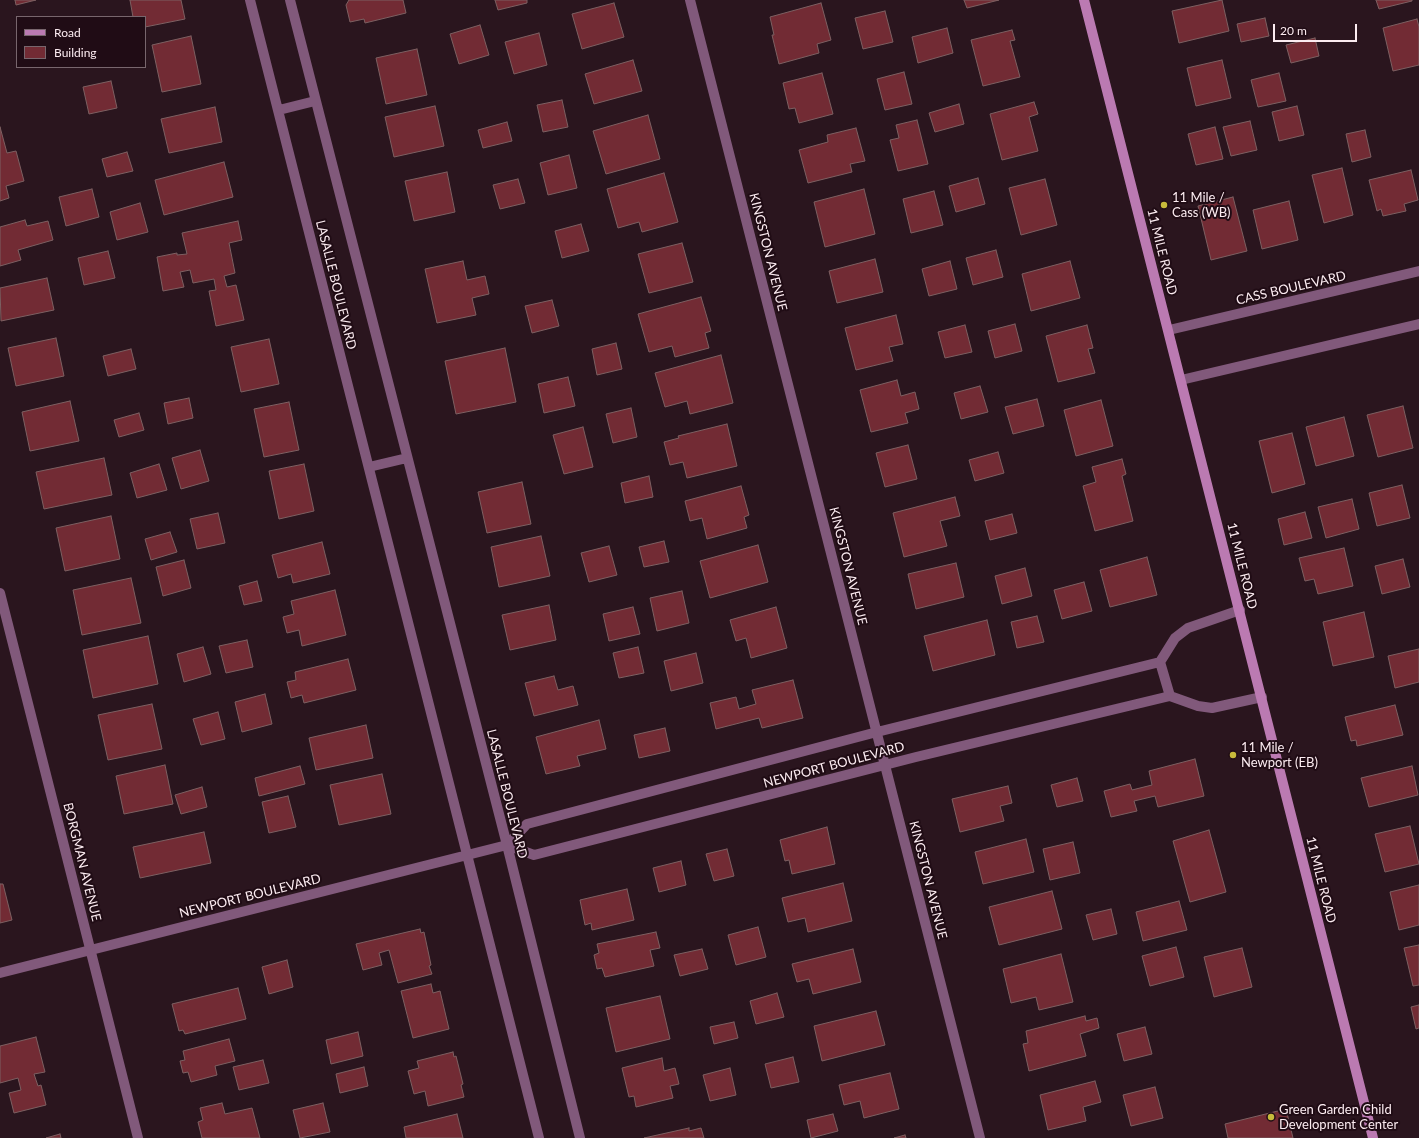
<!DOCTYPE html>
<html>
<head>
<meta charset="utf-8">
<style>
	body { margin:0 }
	#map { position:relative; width:1419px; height:1138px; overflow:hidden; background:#2a151e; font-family:Lato,sans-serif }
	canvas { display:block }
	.legend { position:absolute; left:16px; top:16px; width:130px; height:52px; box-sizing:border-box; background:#200c15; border:1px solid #78666d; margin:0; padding:5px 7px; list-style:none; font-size:12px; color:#fcecf1 }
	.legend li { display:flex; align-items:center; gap:8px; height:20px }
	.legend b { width:20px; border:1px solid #78666d }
	.scale { position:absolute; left:1273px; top:24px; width:84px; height:18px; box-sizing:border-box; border:2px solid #fcecf1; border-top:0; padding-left:5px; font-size:12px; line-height:14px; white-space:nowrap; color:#fcecf1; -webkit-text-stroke:3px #200c15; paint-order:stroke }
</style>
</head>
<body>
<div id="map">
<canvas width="1419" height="1138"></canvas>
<ul class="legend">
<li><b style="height:5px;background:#bb7ab2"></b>Road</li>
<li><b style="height:11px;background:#722b34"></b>Building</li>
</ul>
<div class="scale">20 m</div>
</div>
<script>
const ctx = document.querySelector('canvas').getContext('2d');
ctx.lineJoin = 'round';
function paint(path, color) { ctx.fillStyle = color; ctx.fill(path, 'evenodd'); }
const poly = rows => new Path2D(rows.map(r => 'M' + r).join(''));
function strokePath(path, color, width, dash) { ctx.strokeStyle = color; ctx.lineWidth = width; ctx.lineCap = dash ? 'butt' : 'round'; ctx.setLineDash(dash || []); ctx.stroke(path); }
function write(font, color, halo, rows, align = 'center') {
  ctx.font = font + ' Lato,sans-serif'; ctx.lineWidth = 4; ctx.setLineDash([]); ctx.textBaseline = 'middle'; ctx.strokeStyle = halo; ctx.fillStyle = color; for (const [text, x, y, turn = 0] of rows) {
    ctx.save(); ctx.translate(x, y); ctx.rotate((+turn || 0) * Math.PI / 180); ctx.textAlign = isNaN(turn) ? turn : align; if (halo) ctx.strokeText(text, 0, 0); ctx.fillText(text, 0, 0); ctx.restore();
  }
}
const building = poly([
	[15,0,36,0,16,5,15,0],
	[130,0,181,0,185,19,145,27,145,17,133,17,130,0],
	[349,0,403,0,406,13,365,23,364,19,350,22,346,5,349,0],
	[495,0,527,0,527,3,498,10,495,0],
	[964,0,999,0,967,8,964,0],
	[1222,0,1229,31,1179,43,1172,11,1222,0],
	[1376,0,1412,0,1412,1,1379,9,1376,0],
	[614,3,624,37,582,49,572,14,614,3],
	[821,3,831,40,817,44,819,53,779,64,772,35,774,35,770,17,821,3],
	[885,11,893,42,863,49,855,18,885,11],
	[1265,18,1269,36,1241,42,1237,24,1265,18],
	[1417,19,1419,27,1419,65,1393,71,1383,28,1417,19],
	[480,25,489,55,459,64,450,34,480,25],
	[947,28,953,53,918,63,912,37,947,28],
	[1012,30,1015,40,1010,41,1020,77,983,86,971,40,1012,30],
	[539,33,547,65,514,74,505,42,539,33],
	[191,36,201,84,162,92,152,45,191,36],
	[1315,38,1319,56,1291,63,1286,45,1315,38],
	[417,49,427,95,386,104,376,58,417,49],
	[633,60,642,91,594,104,585,74,633,60],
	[1222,60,1231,98,1196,106,1187,68,1222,60],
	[904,72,912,104,885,110,877,79,904,72],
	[822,73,833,114,799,123,795,108,789,109,783,83,822,73],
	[1279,73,1286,101,1258,107,1251,80,1279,73],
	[111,81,117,108,89,114,83,87,111,81],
	[562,100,568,127,543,132,537,105,562,100],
	[1034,102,1038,114,1029,117,1038,151,1002,160,990,114,1034,102],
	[959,104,964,124,935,132,929,113,959,104],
	[435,106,444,146,394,157,385,117,435,106],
	[1297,106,1304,135,1279,141,1272,112,1297,106],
	[215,107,222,142,169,153,161,119,215,107],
	[648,115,660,159,606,174,593,131,648,115],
	[917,120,928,164,898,171,890,140,899,138,896,125,917,120],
	[1250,121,1257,150,1231,156,1223,127,1250,121],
	[507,122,512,141,483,148,478,130,507,122],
	[0,127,7,153,16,151,24,181,6,186,9,198,0,201,0,127],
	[1215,127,1223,159,1196,165,1188,134,1215,127],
	[856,128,865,161,850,164,852,172,808,183,799,150,828,142,827,135,856,128],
	[1365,130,1371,157,1352,162,1346,134,1365,130],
	[127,152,133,171,107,177,102,159,127,152],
	[569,155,577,188,548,195,540,163,569,155],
	[224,162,233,197,164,215,155,180,224,162],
	[1342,168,1353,215,1324,223,1312,175,1342,168],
	[1411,170,1418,200,1404,204,1406,211,1383,216,1381,209,1377,211,1369,180,1411,170],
	[447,172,455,212,414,221,405,181,447,172],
	[664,173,678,222,642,232,639,222,618,228,607,189,664,173],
	[978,178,985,204,956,212,949,186,978,178],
	[518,179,525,203,500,209,493,185,518,179],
	[1045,179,1057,225,1021,235,1009,188,1045,179],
	[92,189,99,217,66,226,59,197,92,189],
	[864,189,875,234,825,247,814,202,864,189],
	[934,191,943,225,911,233,903,199,934,191],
	[1233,197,1247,251,1211,260,1198,206,1233,197],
	[1289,201,1298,240,1262,249,1253,210,1289,201],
	[140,203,148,232,117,240,110,212,140,203],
	[25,220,27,226,48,221,53,240,18,250,21,260,0,266,0,227,25,220],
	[238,221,242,240,229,243,235,273,224,276,227,287,236,285,244,320,216,326,209,291,216,290,214,279,193,283,190,270,180,272,184,287,163,291,157,257,177,253,177,255,187,254,182,233,238,221],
	[581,224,589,251,562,258,555,231,581,224],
	[682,243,693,282,649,293,638,254,682,243],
	[996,250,1003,277,973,285,966,258,996,250],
	[108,251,115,278,84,285,78,258,108,251],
	[875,259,883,292,837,303,829,271,875,259],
	[463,261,467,280,485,276,489,294,472,298,476,315,437,323,425,269,463,261],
	[950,261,957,289,929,296,922,269,950,261],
	[1070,261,1080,298,1031,311,1022,274,1070,261],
	[47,278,54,310,1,321,0,288,47,278],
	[701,297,711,331,705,333,709,348,675,357,672,346,649,352,638,314,701,297],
	[552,300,559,326,532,333,525,306,552,300],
	[896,315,903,344,889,347,893,361,856,370,845,328,896,315],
	[1015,324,1022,351,995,358,988,331,1015,324],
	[965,325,972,352,945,358,938,332,965,325],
	[1087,325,1093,348,1088,349,1095,373,1058,382,1046,336,1087,325],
	[56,338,64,376,16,386,8,348,56,338],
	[269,339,279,384,241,392,231,347,269,339],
	[616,343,622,369,597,375,592,349,616,343],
	[505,348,516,402,456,414,445,361,505,348],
	[131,349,136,369,108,376,103,356,131,349],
	[721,355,733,403,690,414,687,401,665,407,655,373,721,355],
	[568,377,575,406,544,413,538,384,568,377],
	[897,380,901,396,915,392,919,409,905,413,908,423,871,432,860,390,897,380],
	[980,386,988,412,961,419,954,393,980,386],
	[189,398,193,418,168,424,164,403,189,398],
	[1037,399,1044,426,1013,434,1005,407,1037,399],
	[1101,400,1113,446,1076,456,1064,410,1101,400],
	[70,401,79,441,30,451,22,412,70,401],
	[289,402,299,450,264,457,254,409,289,402],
	[1403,406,1413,448,1378,457,1367,415,1403,406],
	[631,408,637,437,613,443,606,414,631,408],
	[139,413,144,430,119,437,114,420,139,413],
	[1344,417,1354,456,1316,466,1306,427,1344,417],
	[727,424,737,466,687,478,683,462,670,465,664,442,679,438,678,436,727,424],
	[583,427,593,467,564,474,553,435,583,427],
	[1292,433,1305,484,1272,493,1259,441,1292,433],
	[908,445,917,479,885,487,876,453,908,445],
	[200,450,209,481,181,489,172,458,200,450],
	[998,452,1004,473,975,481,969,460,998,452],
	[104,458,112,495,44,509,36,472,104,458],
	[1122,459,1126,474,1122,476,1133,521,1095,531,1083,486,1096,482,1092,467,1122,459],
	[159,464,167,490,137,498,130,473,159,464],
	[304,464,314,511,279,519,269,471,304,464],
	[649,476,653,497,625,503,621,483,649,476],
	[522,482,531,524,487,533,478,492,522,482],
	[1402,485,1410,518,1377,526,1369,493,1402,485],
	[741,486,749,515,744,517,747,528,707,539,702,518,690,521,685,501,741,486],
	[955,497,960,516,940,521,947,546,904,557,893,513,955,497],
	[1352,499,1359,529,1326,538,1318,507,1352,499],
	[1305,512,1312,538,1284,545,1278,519,1305,512],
	[218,513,225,543,197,549,190,519,218,513],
	[1012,514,1017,533,990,540,985,521,1012,514],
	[111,516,120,559,65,571,56,528,111,516],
	[170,532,177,552,151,560,145,539,170,532],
	[541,536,550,576,499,587,491,547,541,536],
	[664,541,669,562,644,567,639,547,664,541],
	[322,542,330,574,293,583,291,574,278,578,272,555,322,542],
	[758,545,768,582,710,598,700,561,758,545],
	[609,546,617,575,589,582,581,553,609,546],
	[1344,548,1353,586,1318,594,1314,579,1305,581,1299,558,1344,548],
	[1147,557,1157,595,1110,607,1100,570,1147,557],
	[1403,559,1410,587,1382,594,1375,566,1403,559],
	[184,560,191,588,163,596,156,567,184,560],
	[956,563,964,597,916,609,908,574,956,563],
	[1025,568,1032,596,1002,604,995,576,1025,568],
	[131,578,141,623,82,635,73,590,131,578],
	[257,581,262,601,244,605,239,586,257,581],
	[1084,582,1092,611,1062,619,1054,590,1084,582],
	[335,590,346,635,302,646,299,630,287,633,283,617,294,614,291,601,335,590],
	[682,591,689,623,657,631,650,598,682,591],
	[549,605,556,640,510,650,502,615,549,605],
	[633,607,640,634,609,641,603,614,633,607],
	[776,607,787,648,751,658,746,638,736,641,730,620,776,607],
	[1364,612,1374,657,1333,666,1323,622,1364,612],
	[1037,616,1044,642,1017,648,1011,622,1037,616],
	[987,620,995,655,933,671,924,636,987,620],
	[148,636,158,684,93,698,83,650,148,636],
	[247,640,253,667,226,673,219,646,247,640],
	[203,647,211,674,184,682,177,654,203,647],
	[638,647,644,673,619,678,613,653,638,647],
	[1419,649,1419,682,1395,688,1388,656,1419,649],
	[696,653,703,683,671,691,664,661,696,653],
	[348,659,356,690,304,703,302,695,291,698,287,682,296,680,295,672,348,659],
	[554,676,558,690,573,686,578,705,534,716,525,683,554,676],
	[793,680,803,718,762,728,759,718,716,729,710,703,736,697,739,709,756,704,752,690,793,680],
	[265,694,272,724,242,732,235,702,265,694],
	[152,704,162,749,108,760,98,715,152,704],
	[1395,705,1403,735,1357,746,1356,740,1351,741,1345,717,1395,705],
	[218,712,225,739,201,745,193,719,218,712],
	[599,720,606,749,577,756,580,766,546,774,536,737,599,720],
	[366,725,373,758,316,770,309,738,366,725],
	[665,728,670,751,639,758,634,735,665,728],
	[1195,759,1204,796,1158,807,1155,796,1134,801,1137,811,1111,817,1104,791,1130,784,1132,790,1152,785,1149,771,1195,759],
	[165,765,173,804,124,814,116,776,165,765],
	[300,766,305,784,259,796,255,778,300,766],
	[1412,766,1418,795,1369,807,1361,778,1412,766],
	[382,774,391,814,339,825,330,785,382,774],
	[1077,778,1083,801,1057,807,1051,785,1077,778],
	[1008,786,1012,803,1000,806,1004,821,960,832,952,799,1008,786],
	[202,787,207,807,181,814,175,795,202,787],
	[288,796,296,827,269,833,262,802,288,796],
	[1410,826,1419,864,1385,872,1375,834,1410,826],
	[827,827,835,864,792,874,789,860,785,861,780,840,827,827],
	[1209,830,1226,892,1190,902,1173,841,1209,830],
	[204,832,211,863,140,878,133,847,204,832],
	[1026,839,1034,872,983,884,975,852,1026,839],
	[1073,842,1080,873,1050,880,1043,849,1073,842],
	[727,849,734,876,714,881,706,854,727,849],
	[681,861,686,885,659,892,653,868,681,861],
	[843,883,852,921,808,932,805,918,788,922,782,898,843,883],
	[0,884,3,884,12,920,0,923,0,884],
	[1419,885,1419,925,1399,930,1390,892,1419,885],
	[627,889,634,920,592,930,591,923,585,925,580,900,627,889],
	[1052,891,1062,929,999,945,989,907,1052,891],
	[1179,901,1187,930,1143,941,1136,912,1179,901],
	[1111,909,1117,934,1093,940,1086,915,1111,909],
	[758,927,766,957,736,965,728,935,758,927],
	[420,929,421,933,424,932,431,965,429,966,432,974,398,983,389,950,379,953,382,965,363,970,356,944,420,929],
	[656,932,660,948,650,950,654,966,605,977,602,968,597,969,594,955,599,953,597,944,656,932],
	[1419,945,1419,985,1413,986,1404,948,1419,945],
	[1176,947,1184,977,1150,986,1142,956,1176,947],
	[1242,948,1252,987,1214,997,1204,957,1242,948],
	[702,949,708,969,680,976,674,955,702,949],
	[853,949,861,982,813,994,809,979,797,982,792,964,853,949],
	[1061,954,1073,1002,1039,1010,1036,997,1011,1003,1003,969,1061,954],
	[287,960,293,987,269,994,262,967,287,960],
	[431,984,433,993,440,991,449,1029,413,1038,401,991,431,984],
	[238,988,246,1019,185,1034,183,1030,179,1031,172,1004,238,988],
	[777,993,784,1017,756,1024,750,1001,777,993],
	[660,996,670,1039,616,1052,606,1008,660,996],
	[1419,1005,1419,1028,1416,1029,1411,1007,1419,1005],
	[876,1011,885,1045,822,1061,814,1026,876,1011],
	[1085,1016,1086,1021,1097,1018,1099,1028,1080,1034,1086,1056,1029,1071,1023,1044,1028,1043,1026,1031,1085,1016],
	[734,1022,738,1038,714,1044,710,1027,734,1022],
	[1145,1027,1152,1054,1124,1061,1117,1034,1145,1027],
	[358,1032,363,1056,331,1064,326,1040,358,1032],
	[36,1037,45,1072,34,1074,38,1086,41,1085,46,1105,14,1113,9,1093,21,1090,18,1078,0,1083,0,1046,36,1037],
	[229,1039,235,1061,215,1066,217,1075,191,1082,188,1072,183,1073,180,1061,185,1060,183,1051,229,1039],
	[453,1052,454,1057,456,1056,463,1084,461,1085,464,1097,428,1106,425,1091,414,1094,408,1071,419,1068,417,1061,453,1052],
	[793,1057,799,1082,771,1088,765,1064,793,1057],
	[662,1058,664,1071,675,1068,679,1084,670,1086,673,1098,636,1107,634,1096,629,1097,622,1068,662,1058],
	[263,1060,269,1083,239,1090,233,1067,263,1060],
	[364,1067,368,1086,340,1093,336,1074,364,1067],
	[730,1068,736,1095,710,1101,703,1075,730,1068],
	[890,1073,899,1109,864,1118,860,1101,844,1105,839,1085,890,1073],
	[1095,1081,1101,1102,1083,1107,1086,1121,1048,1130,1040,1095,1095,1081],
	[1155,1087,1163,1118,1131,1126,1123,1095,1155,1087],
	[222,1103,225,1114,252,1108,260,1138,202,1138,198,1122,203,1120,200,1108,222,1103],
	[323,1103,330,1132,300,1138,293,1110,323,1103],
	[1286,1109,1293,1138,1228,1138,1225,1124,1286,1109],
	[457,1114,463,1138,406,1138,404,1127,457,1114],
	[833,1114,838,1131,811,1138,807,1120,833,1114],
	[689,1128,689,1131,701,1128,704,1138,644,1138,689,1128],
	[60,1134,61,1138,46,1138,60,1134],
	[905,1135,906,1138,894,1138,905,1135]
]);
paint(building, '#722b34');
strokePath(building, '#7d6062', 1);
strokePath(poly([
	[250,0,539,1138],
	[290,0,507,845,580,1138],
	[690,0,980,1138],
	[279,110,315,101],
	[1169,330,1419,271],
	[1181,380,1419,324],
	[369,467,407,458],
	[0,593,138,1138],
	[1240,610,1188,628,1175,638,1160,662,877,732,527,824,507,845,534,855,916,757,1170,696,1198,706,1212,708,1262,697],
	[1160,662,1170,696],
	[0,973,507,845]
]), '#81597b', 10);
strokePath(poly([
	[1084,0,1373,1138]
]), '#bb7ab2', 10);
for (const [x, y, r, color] of [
	[1164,205,4,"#c8bb3b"],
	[1233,755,4,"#c8bb3b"],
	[1271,1117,4,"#c8bb3b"]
]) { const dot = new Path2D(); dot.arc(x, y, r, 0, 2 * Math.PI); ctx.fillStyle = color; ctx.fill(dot); strokePath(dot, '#200c15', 1.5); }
write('13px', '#fcecf1', '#200c15', [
	["11 Mile /",1172,198],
	["Cass (WB)",1172,213],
	["11 Mile /",1241,748],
	["Newport (EB)",1241,763],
	["Green Garden Child",1279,1110],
	["Development Center",1279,1125]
], 'left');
write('13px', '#fcecf1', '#200c15', [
	["KINGSTON AVENUE",768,252,76],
	["11 MILE ROAD",1162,252,76],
	["LASALLE BOULEVARD",336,285,76],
	["CASS BOULEVARD",1291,288,-13],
	["KINGSTON AVENUE",848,566,76],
	["11 MILE ROAD",1242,566,76],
	["NEWPORT BOULEVARD",834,765,-15],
	["LASALLE BOULEVARD",507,794,76],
	["BORGMAN AVENUE",82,862,76],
	["KINGSTON AVENUE",928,880,76],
	["11 MILE ROAD",1321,880,76],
	["NEWPORT BOULEVARD",250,896,-14]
]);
</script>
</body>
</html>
